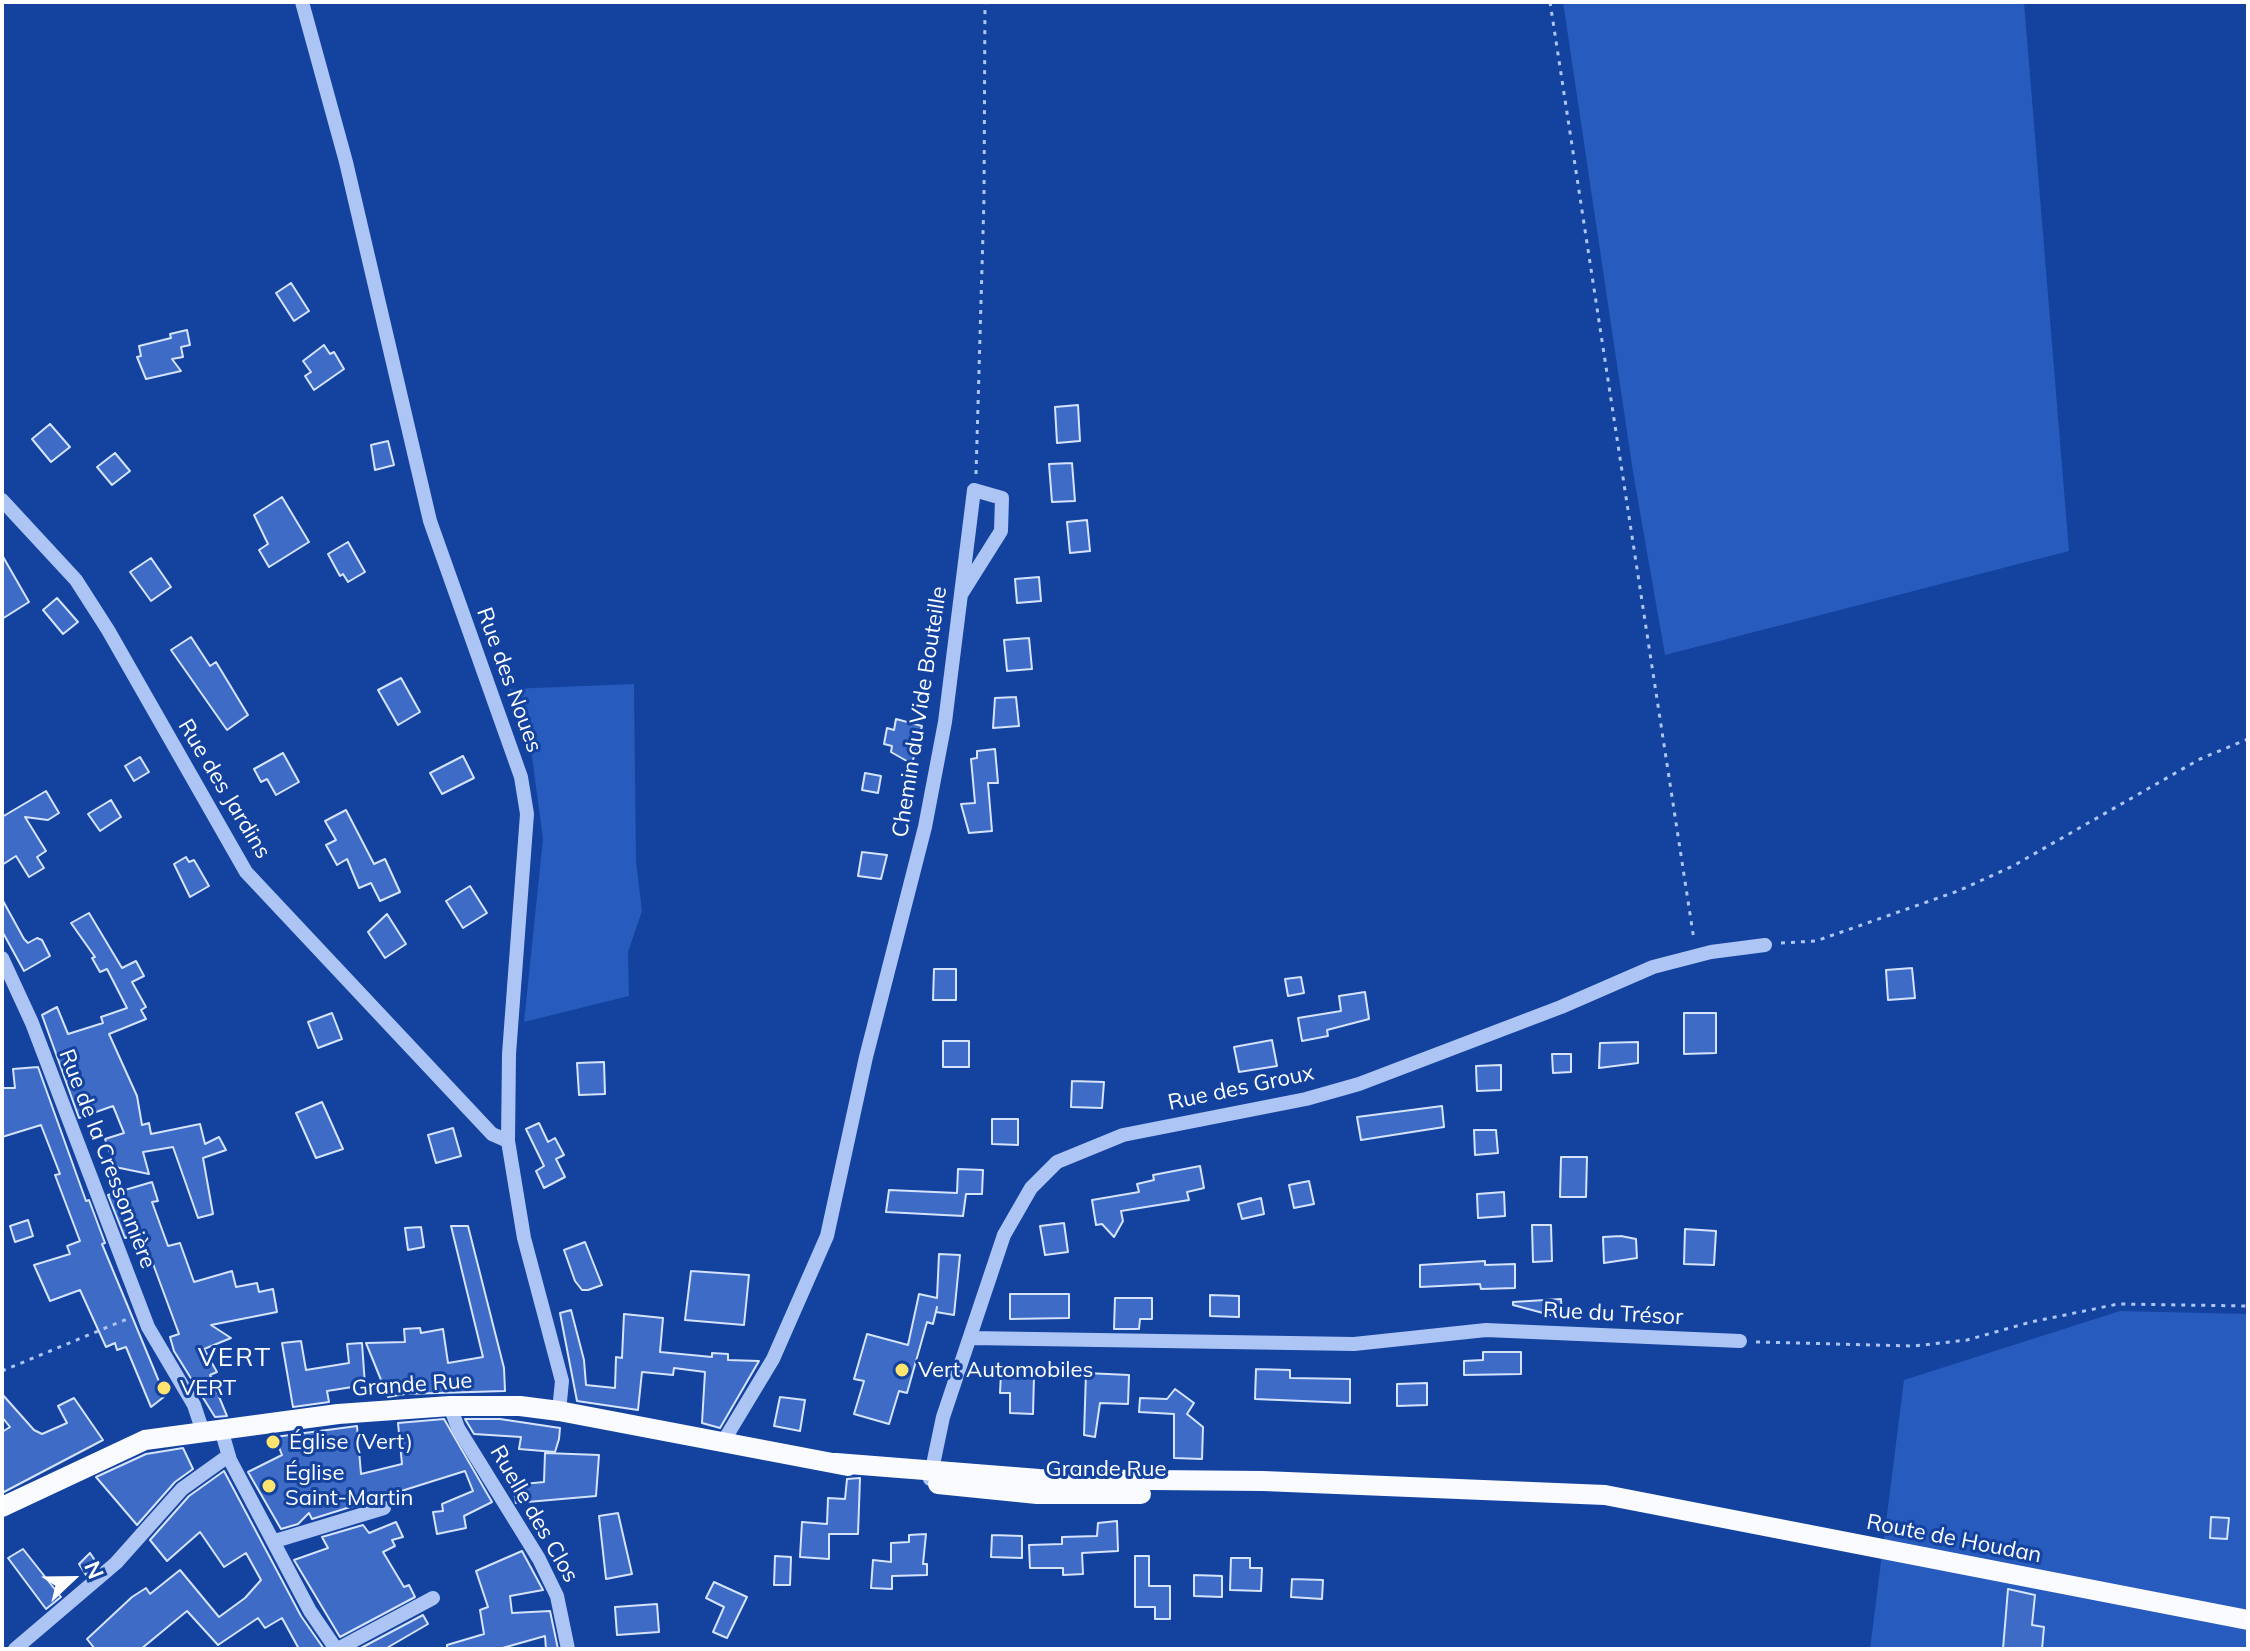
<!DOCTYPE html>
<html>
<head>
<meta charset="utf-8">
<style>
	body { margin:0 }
	#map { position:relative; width:2250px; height:1651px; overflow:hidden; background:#14429f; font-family:Mulish,sans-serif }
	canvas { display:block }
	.frame { position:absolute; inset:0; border:4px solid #fff; pointer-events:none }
	.north { position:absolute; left:32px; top:1539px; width:80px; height:80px; -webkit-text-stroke:6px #14429f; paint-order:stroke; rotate:68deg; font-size:22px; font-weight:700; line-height:32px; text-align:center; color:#fff }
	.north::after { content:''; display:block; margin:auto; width:28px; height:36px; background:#fff; clip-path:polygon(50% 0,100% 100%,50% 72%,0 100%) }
</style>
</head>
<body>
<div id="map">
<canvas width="2250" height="1651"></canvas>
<div class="frame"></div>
<div class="north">N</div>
</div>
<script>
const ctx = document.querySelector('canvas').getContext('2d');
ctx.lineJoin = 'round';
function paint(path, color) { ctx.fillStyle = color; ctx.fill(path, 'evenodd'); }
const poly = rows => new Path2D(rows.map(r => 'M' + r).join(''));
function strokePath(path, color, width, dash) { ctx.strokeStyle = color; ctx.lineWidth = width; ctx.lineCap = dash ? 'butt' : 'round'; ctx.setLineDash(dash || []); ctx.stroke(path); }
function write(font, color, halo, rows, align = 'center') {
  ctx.font = font + ' Mulish,sans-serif'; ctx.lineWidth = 6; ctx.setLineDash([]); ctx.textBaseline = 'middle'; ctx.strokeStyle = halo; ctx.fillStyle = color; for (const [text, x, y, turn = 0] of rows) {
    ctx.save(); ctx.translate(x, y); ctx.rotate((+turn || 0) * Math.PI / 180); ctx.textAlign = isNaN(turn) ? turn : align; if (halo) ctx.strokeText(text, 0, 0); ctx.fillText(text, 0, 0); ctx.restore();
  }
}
paint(poly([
	[1563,2,2024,2,2069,551,1665,655,1633,472],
	[634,684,636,861,642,911,628,952,629,996,524,1022,543,839,532,757,509,689],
	[2120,1311,2248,1314,2248,1649,1870,1649,1904,1380]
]), '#275bbd');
const building = poly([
	[291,283,309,311,294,321,276,293,291,283],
	[187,330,190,345,181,347,183,357,172,359,181,371,146,379,137,357,141,356,139,346,171,338,170,334,187,330],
	[324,345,330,354,334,352,344,369,314,390,305,376,311,372,303,361,324,345],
	[1078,405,1080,441,1057,443,1055,407,1078,405],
	[50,424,70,447,51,462,32,439,50,424],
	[388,441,394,465,375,470,371,445,388,441],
	[115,453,130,471,112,485,97,467,115,453],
	[1072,463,1075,501,1052,502,1049,464,1072,463],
	[282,497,309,542,269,567,259,550,268,544,254,515,282,497],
	[1087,520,1090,551,1070,553,1067,522,1087,520],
	[348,542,365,572,348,582,343,574,340,576,328,554,348,542],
	[2,555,29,602,2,619,2,555],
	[151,558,171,587,151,601,130,572,151,558],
	[1039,577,1041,601,1017,603,1015,579,1039,577],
	[57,598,78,622,63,634,43,610,57,598],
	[191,637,210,666,216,662,248,715,227,730,171,650,191,637],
	[1029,638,1032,669,1007,671,1004,640,1029,638],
	[401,678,420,712,398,725,378,690,401,678],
	[1016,697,1019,726,993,728,995,698,1016,697],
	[896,719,922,726,912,764,891,752,892,746,884,744,887,728,894,730,896,719],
	[995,749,998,783,988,783,992,831,969,833,961,804,975,803,971,759,977,758,977,751,995,749],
	[283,753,299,782,276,795,267,779,261,782,254,769,283,753],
	[463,756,474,778,442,794,430,773,463,756],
	[140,757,149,772,134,781,125,766,140,757],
	[865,773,881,776,878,793,862,790,865,773],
	[46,791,59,813,48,820,25,817,46,851,37,857,44,868,29,877,16,856,2,865,2,817,46,791],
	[111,800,121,817,100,831,88,814,111,800],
	[346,810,374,864,385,859,400,892,380,901,371,883,359,888,347,859,337,865,326,845,336,840,325,821,346,810],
	[862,852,887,855,881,879,858,876,862,852],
	[186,857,189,862,194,860,209,886,190,897,174,864,186,857],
	[470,886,487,913,463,928,446,901,470,886],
	[2,899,24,939,28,943,37,938,42,940,50,956,24,971,2,931,2,899],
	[89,913,122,968,136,961,144,976,132,982,146,1007,141,1010,146,1019,109,1034,137,1096,142,1125,149,1123,151,1134,200,1124,205,1144,219,1137,226,1150,203,1158,213,1214,198,1218,173,1147,143,1152,149,1174,115,1167,105,1139,124,1133,113,1106,79,1118,42,1015,57,1007,68,1034,103,1023,101,1017,127,1008,107,969,100,972,92,958,95,957,71,923,89,913],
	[387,914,406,944,385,958,368,932,387,914],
	[1912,968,1915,998,1888,1000,1886,970,1912,968],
	[934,969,956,969,956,1000,933,1000,934,969],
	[1301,977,1304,993,1288,996,1285,979,1301,977],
	[1365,992,1369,1019,1327,1030,1328,1036,1302,1041,1298,1018,1341,1011,1339,996,1365,992],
	[332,1013,342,1039,318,1048,308,1022,332,1013],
	[1684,1013,1716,1013,1716,1053,1684,1054,1684,1013],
	[1272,1040,1277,1066,1239,1072,1234,1047,1272,1040],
	[943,1041,969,1041,969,1067,943,1067,943,1041],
	[1638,1042,1638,1063,1599,1068,1600,1043,1638,1042],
	[1552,1054,1571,1054,1571,1072,1553,1073,1552,1054],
	[604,1062,605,1094,579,1095,577,1063,604,1062],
	[1501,1065,1501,1090,1477,1091,1476,1066,1501,1065],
	[38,1067,86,1201,89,1200,105,1243,102,1244,165,1396,151,1407,126,1347,117,1350,115,1343,106,1347,80,1290,50,1301,34,1265,70,1254,67,1246,80,1241,55,1175,60,1174,41,1125,2,1137,2,1088,15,1088,13,1069,38,1067],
	[1072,1081,1104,1082,1102,1108,1071,1107,1072,1081],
	[322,1102,343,1149,316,1158,296,1113,322,1102],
	[1442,1106,1444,1127,1361,1140,1357,1117,1442,1106],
	[992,1119,1018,1119,1018,1145,992,1144,992,1119],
	[539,1123,548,1142,555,1138,564,1155,556,1159,565,1177,544,1188,536,1171,544,1166,526,1129,539,1123],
	[453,1128,461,1156,436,1163,428,1135,453,1128],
	[1474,1130,1496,1130,1498,1153,1475,1155,1474,1130],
	[1561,1157,1587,1157,1586,1197,1560,1197,1561,1157],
	[1200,1166,1204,1188,1187,1192,1189,1200,1121,1211,1123,1221,1114,1237,1102,1224,1096,1225,1092,1200,1139,1192,1137,1184,1154,1180,1153,1175,1200,1166],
	[958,1169,983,1170,982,1194,966,1194,963,1216,886,1212,889,1190,957,1193,958,1169],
	[1309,1181,1314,1204,1294,1208,1289,1185,1309,1181],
	[152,1182,158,1201,152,1202,168,1246,180,1243,194,1282,232,1271,236,1287,257,1283,259,1292,273,1289,277,1312,211,1325,231,1338,204,1349,217,1372,210,1375,227,1416,215,1417,174,1351,170,1337,179,1334,149,1253,146,1254,139,1234,125,1238,108,1195,152,1182],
	[1504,1192,1505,1216,1478,1218,1477,1194,1504,1192],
	[1261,1198,1264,1214,1242,1219,1238,1204,1261,1198],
	[28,1220,33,1236,15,1242,10,1226,28,1220],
	[1064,1223,1068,1252,1045,1255,1040,1226,1064,1223],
	[1532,1225,1551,1225,1552,1261,1533,1262,1532,1225],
	[451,1226,468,1226,504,1368,505,1391,405,1394,388,1397,366,1343,405,1342,404,1329,420,1328,421,1333,443,1329,448,1363,483,1357,451,1226],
	[421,1227,424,1247,408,1250,405,1228,421,1227],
	[1685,1229,1716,1231,1714,1265,1684,1264,1685,1229],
	[1621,1236,1636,1239,1637,1258,1604,1263,1603,1237,1621,1236],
	[585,1242,602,1285,588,1290,582,1290,575,1281,564,1250,585,1242],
	[939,1254,960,1255,954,1315,936,1312,937,1307,933,1324,927,1322,907,1393,899,1391,889,1424,854,1414,864,1381,854,1379,867,1334,908,1345,919,1294,937,1298,939,1254],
	[1485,1261,1485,1265,1515,1264,1515,1288,1481,1289,1480,1284,1420,1287,1420,1265,1485,1261],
	[691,1271,749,1275,744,1325,685,1320,691,1271],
	[1010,1294,1069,1294,1069,1318,1010,1319,1010,1294],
	[1210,1295,1239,1296,1239,1317,1210,1316,1210,1295],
	[1115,1298,1152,1298,1152,1319,1140,1319,1139,1329,1114,1329,1115,1298],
	[1561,1299,1562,1318,1513,1305,1513,1302,1561,1299],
	[571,1310,584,1360,586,1385,615,1388,616,1357,622,1358,624,1314,663,1318,660,1352,712,1357,712,1353,728,1354,728,1360,759,1361,720,1428,702,1423,705,1372,674,1368,673,1375,642,1372,638,1410,577,1401,560,1313,571,1310],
	[301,1341,306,1370,349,1363,347,1344,362,1343,365,1385,327,1391,329,1402,293,1407,282,1343,301,1341],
	[1483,1352,1521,1352,1521,1374,1464,1375,1464,1361,1483,1360,1483,1352],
	[1256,1369,1290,1370,1290,1378,1350,1379,1350,1403,1255,1399,1256,1369],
	[1001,1373,1034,1375,1033,1414,1010,1413,1010,1393,1000,1393,1001,1373],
	[1086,1373,1129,1375,1128,1404,1100,1403,1095,1437,1084,1435,1086,1373],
	[1427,1383,1427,1405,1397,1406,1397,1384,1427,1383],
	[1175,1389,1194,1403,1187,1414,1203,1427,1202,1459,1174,1458,1174,1414,1139,1412,1140,1398,1167,1399,1175,1389],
	[2,1394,34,1430,42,1434,67,1423,58,1406,74,1398,103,1440,2,1493,2,1432,10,1427,2,1417,2,1394],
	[780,1397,805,1400,800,1431,774,1426,780,1397],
	[444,1419,492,1502,464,1516,466,1528,437,1534,433,1512,443,1511,442,1504,473,1491,465,1471,312,1519,309,1513,298,1524,281,1529,248,1472,282,1455,275,1437,357,1426,361,1474,402,1464,398,1423,444,1419],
	[465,1419,500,1419,560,1428,559,1439,555,1452,519,1449,521,1437,474,1434,465,1419],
	[183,1448,193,1469,175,1482,137,1525,96,1477,146,1454,183,1448],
	[545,1453,599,1455,596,1496,516,1503,513,1485,544,1482,545,1453],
	[224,1471,301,1616,324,1649,299,1649,282,1618,265,1628,258,1618,218,1645,187,1611,141,1649,95,1649,87,1639,132,1597,146,1588,150,1594,180,1570,219,1617,245,1598,261,1580,246,1553,224,1567,200,1532,167,1561,150,1540,189,1496,224,1471],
	[860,1478,858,1534,829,1534,829,1559,800,1557,802,1522,827,1524,828,1498,845,1499,847,1479,860,1478],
	[618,1513,632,1574,606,1579,599,1516,618,1513],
	[2211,1517,2229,1518,2227,1539,2210,1538,2211,1517],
	[1117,1521,1118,1551,1082,1553,1083,1574,1063,1575,1063,1568,1030,1568,1029,1545,1062,1544,1062,1537,1097,1536,1098,1523,1117,1521],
	[396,1522,403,1537,392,1540,395,1546,383,1552,404,1587,409,1585,415,1597,340,1637,294,1560,328,1548,322,1537,363,1525,369,1533,396,1522],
	[926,1534,923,1564,927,1564,927,1575,892,1576,892,1589,871,1588,873,1560,891,1562,891,1543,909,1542,909,1535,926,1534],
	[992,1535,1022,1536,1022,1558,991,1557,992,1535],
	[23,1549,61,1597,46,1609,8,1558,23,1549],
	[522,1551,543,1590,510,1596,512,1613,550,1611,558,1649,546,1649,545,1636,499,1649,447,1649,447,1645,484,1634,480,1610,488,1607,476,1571,522,1551],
	[90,1553,98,1565,86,1575,79,1564,90,1553],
	[775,1556,791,1557,790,1585,774,1585,775,1556],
	[1135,1556,1149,1556,1149,1586,1170,1586,1170,1619,1155,1619,1155,1607,1135,1607,1135,1556],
	[1231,1558,1250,1558,1250,1568,1262,1568,1261,1591,1230,1590,1231,1558],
	[1194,1575,1222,1576,1222,1597,1194,1596,1194,1575],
	[1292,1579,1323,1580,1322,1599,1291,1597,1292,1579],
	[714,1582,747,1597,727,1638,713,1632,724,1607,706,1598,714,1582],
	[2008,1589,2035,1595,2032,1625,2044,1627,2042,1649,2003,1649,2008,1589],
	[657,1604,659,1632,617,1635,615,1607,657,1604],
	[423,1615,428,1624,385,1649,359,1649,423,1615]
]);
paint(building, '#3d6bc5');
strokePath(building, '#d5e3fd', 2);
strokePath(poly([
	[1550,2,1694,940],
	[976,474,984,199,985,2],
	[1781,943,1816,941,1958,891,2013,866,2200,759,2248,739],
	[1756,1342,1914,1346,1967,1340,2031,1322,2118,1304,2248,1306],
	[2,1371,127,1319]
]), '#acc5f4', 3, [4, 6]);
strokePath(poly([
	[302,2,346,162,430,521,521,777,527,814,509,1054,508,1141,524,1238,562,1381,559,1411],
	[2,500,76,580,108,630,246,872,492,1134,508,1141],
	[2,958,32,1023,148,1327,194,1405,203,1432],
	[971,1338,1354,1344,1486,1330,1740,1341],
	[450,1406,458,1428,539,1559,557,1596,568,1649],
	[221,1429,230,1460,310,1611,336,1649],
	[723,1442,773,1359,827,1236,866,1057,925,827,945,722,974,490,1002,498,1001,531,962,593],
	[930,1479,943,1417,1004,1235,1031,1188,1057,1162,1123,1135,1306,1099,1359,1084,1561,1007,1653,967,1711,952,1765,945],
	[275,1541,384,1508],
	[15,1649,116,1563,182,1489,228,1456],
	[338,1649,433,1598]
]), '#acc5f4', 14);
strokePath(poly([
	[836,1463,1039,1479,1263,1481,1605,1495,2248,1620],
	[938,1484,1037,1494,1141,1494],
	[2,1507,145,1440,338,1414,450,1406,520,1406,559,1411,848,1466]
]), '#f9fbff', 20);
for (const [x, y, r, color] of [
	[902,1370,8,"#ffe56f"],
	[164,1388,8,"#ffe56f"],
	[273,1442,8,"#ffe56f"],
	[269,1486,8,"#ffe56f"]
]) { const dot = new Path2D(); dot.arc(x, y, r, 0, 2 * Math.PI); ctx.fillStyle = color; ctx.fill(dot); strokePath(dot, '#14429f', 3); }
write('22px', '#fff', '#14429f', [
	["Rue des Noues",509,680,70],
	["Chemin du Vide Bouteille",920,712,-81],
	["Rue des Jardins",224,789,59],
	["Rue des Groux",1241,1088,-12],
	["Rue de la Cressonnière",107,1159,69],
	["Rue du Trésor",1613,1314,3],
	["Grande Rue",412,1385,-4],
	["Grande Rue",1106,1469],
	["Ruelle des Clos",534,1514,60],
	["Route de Houdan",1954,1539,11]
]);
write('22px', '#fff', '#14429f', [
	["Vert Automobiles",918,1370],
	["VERT",180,1388],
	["Église (Vert)",289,1442],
	["Église",285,1473],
	["Saint-Martin",285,1498]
], 'left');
ctx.letterSpacing = '2px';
write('26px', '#fff', '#14429f', [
	["VERT",235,1358]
]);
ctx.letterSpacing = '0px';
</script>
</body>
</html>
